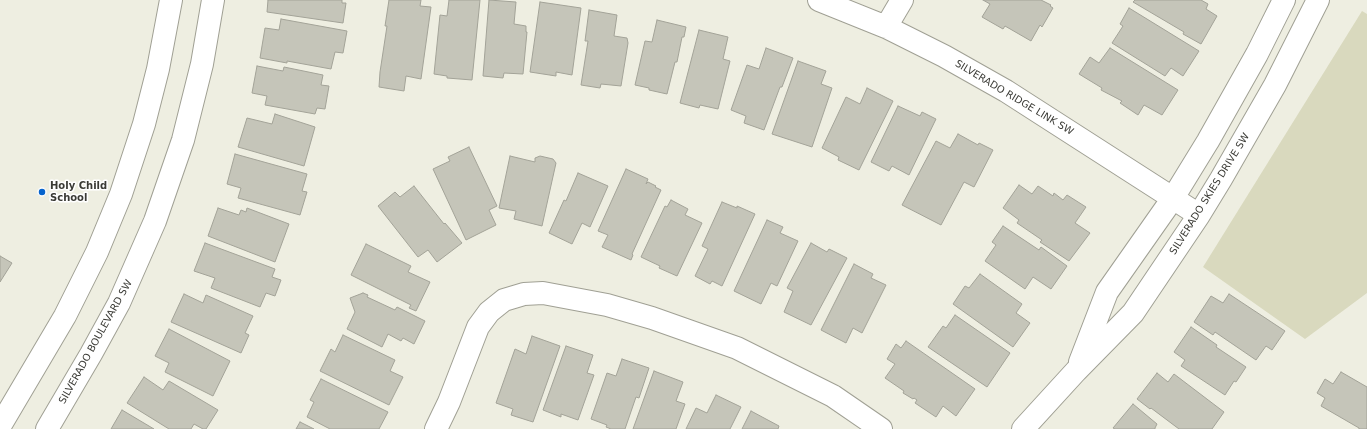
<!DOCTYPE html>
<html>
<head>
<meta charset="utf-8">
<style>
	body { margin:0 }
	canvas { display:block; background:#eeeee1 }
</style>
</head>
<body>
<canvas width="1367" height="429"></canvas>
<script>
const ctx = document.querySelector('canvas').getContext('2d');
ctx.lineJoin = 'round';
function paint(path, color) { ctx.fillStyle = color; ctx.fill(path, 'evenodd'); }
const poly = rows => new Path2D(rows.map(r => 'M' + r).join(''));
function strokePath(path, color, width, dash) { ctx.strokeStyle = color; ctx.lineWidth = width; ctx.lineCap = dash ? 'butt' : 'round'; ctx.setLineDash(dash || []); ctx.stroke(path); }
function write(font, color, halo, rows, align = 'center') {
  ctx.font = font + ' "DejaVu Sans",sans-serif'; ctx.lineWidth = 3; ctx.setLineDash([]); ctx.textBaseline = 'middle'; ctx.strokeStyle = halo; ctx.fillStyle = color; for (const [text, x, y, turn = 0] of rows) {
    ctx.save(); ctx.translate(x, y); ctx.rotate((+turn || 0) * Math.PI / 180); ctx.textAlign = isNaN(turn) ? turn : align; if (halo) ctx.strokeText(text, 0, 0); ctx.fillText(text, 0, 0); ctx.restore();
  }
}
paint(poly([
	[1362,11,1367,14,1367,293,1305,339,1203,267]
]), '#d9d9be');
const building = poly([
	[268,0,342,0,342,3,346,3,343,23,267,12,268,0],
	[389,0,421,0,420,6,431,7,421,79,406,76,404,91,379,87,380,72,387,26,385,26,389,0],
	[449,0,480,0,472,80,447,78,447,76,434,74,440,15,447,16,449,0],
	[489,0,516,2,514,24,526,26,526,32,527,32,523,74,504,73,503,78,483,76,489,0],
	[983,0,1041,0,1051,5,1050,6,1053,8,1042,27,1040,25,1031,41,1005,26,1003,29,982,17,990,4,983,0],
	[1135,0,1201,0,1208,4,1206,9,1217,16,1201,44,1183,34,1184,32,1133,2,1135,0],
	[540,2,581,8,572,75,556,72,556,76,530,72,540,2],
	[1129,8,1199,51,1183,76,1171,68,1165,76,1112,43,1123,26,1120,24,1129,8],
	[589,10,617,15,614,36,627,38,628,43,621,86,601,84,600,88,581,85,588,41,585,41,589,10],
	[281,19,347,31,343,53,335,52,331,69,287,61,287,63,260,58,265,28,279,30,281,19],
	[657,20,686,27,684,37,682,37,677,62,675,62,667,94,649,90,649,88,635,85,645,41,652,42,657,20],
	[699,30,728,37,723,59,730,61,718,109,700,105,699,108,680,103,699,30],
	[766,48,793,58,782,87,780,87,764,130,744,123,746,116,731,110,747,65,759,69,766,48],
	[1110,48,1178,90,1162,115,1144,105,1138,115,1120,103,1122,101,1101,90,1102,88,1079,74,1090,57,1099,63,1110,48],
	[798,61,826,71,821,84,832,88,812,147,772,134,798,61],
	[257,66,283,71,284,67,323,75,321,85,329,86,325,109,317,108,315,114,265,105,267,96,252,93,257,66],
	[867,88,893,101,859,170,838,160,839,157,822,148,846,97,860,104,867,88],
	[898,106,920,116,922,112,936,119,909,175,892,166,889,171,871,162,898,106],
	[275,114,315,127,304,166,238,147,247,118,272,124,275,114],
	[958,134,978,145,979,143,993,150,974,187,964,182,941,225,902,205,936,141,950,148,958,134],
	[469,147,497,206,489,210,496,225,466,240,433,169,450,161,448,157,469,147],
	[235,154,307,174,302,191,307,192,300,215,238,198,241,188,227,184,235,154],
	[510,156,535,162,535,158,540,156,553,159,556,163,542,226,514,219,516,211,499,208,510,156],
	[626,169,648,179,646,184,648,182,656,186,655,187,661,190,632,254,633,255,631,260,602,247,608,235,598,231,626,169],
	[578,173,608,186,590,227,582,223,572,244,549,233,564,200,566,201,578,173],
	[1019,185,1032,194,1038,186,1053,196,1054,193,1063,200,1067,195,1086,207,1075,223,1090,233,1069,261,1040,242,1042,240,1017,223,1019,220,1003,208,1019,185],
	[414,186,444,224,445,223,462,243,437,262,428,250,418,257,378,206,395,192,400,197,414,186],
	[671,200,688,209,685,215,702,223,677,276,659,268,660,266,641,257,665,206,667,207,671,200],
	[722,202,737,208,737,206,755,214,722,286,712,281,710,284,695,276,708,249,702,246,722,202],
	[218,208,239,215,241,210,246,212,247,208,289,224,275,262,208,236,218,208],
	[767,220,783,227,780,233,798,241,777,286,771,283,761,304,734,291,767,220],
	[1003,226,1039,250,1041,247,1067,266,1051,289,1033,277,1025,289,985,261,996,245,992,242,1003,226],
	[205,243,275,269,272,277,281,280,275,296,266,293,260,307,211,288,215,278,194,271,205,243],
	[811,243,827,252,829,249,847,258,811,325,784,312,793,291,787,288,811,243],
	[366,244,411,266,408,272,430,282,416,311,409,308,411,305,351,275,366,244],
	[0,256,12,263,0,282,0,256],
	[854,264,873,274,871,278,886,285,862,333,853,328,846,343,821,330,854,264],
	[980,274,1022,304,1016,313,1030,323,1013,347,953,304,965,286,969,288,980,274],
	[363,293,368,295,367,297,395,310,397,307,425,321,414,344,403,338,401,341,388,334,382,347,347,329,355,312,350,298,363,293],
	[184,294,203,303,206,295,253,316,245,333,249,335,241,353,171,322,184,294],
	[1229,294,1285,331,1272,350,1266,346,1256,360,1215,332,1213,335,1194,322,1211,296,1223,303,1229,294],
	[955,315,1010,353,987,387,928,347,943,326,946,328,955,315],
	[1191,327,1217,345,1216,347,1246,367,1236,382,1234,381,1225,395,1181,366,1185,360,1174,352,1191,327],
	[169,329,230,361,213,396,165,372,169,363,155,356,169,329],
	[343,335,395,360,390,371,403,377,389,405,320,371,331,349,335,352,343,335],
	[532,336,560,346,533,422,511,415,513,409,496,403,515,349,526,354,532,336],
	[906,341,975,389,956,416,943,406,936,417,915,403,917,400,914,398,913,399,903,393,904,391,885,378,895,364,887,359,896,344,901,348,906,341],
	[566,346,593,355,587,373,594,375,578,420,561,414,561,417,543,410,566,346],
	[622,359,649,368,639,398,636,397,625,429,611,429,606,427,607,425,591,419,607,373,616,376,622,359],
	[654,371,683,382,676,401,685,404,676,429,633,429,654,371],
	[1341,372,1367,387,1367,429,1359,429,1359,428,1321,406,1325,398,1317,393,1325,379,1333,384,1341,372],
	[1157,373,1168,382,1174,374,1224,412,1212,429,1179,429,1151,408,1150,409,1137,399,1157,373],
	[144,377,163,390,169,381,218,410,206,429,203,429,194,424,191,429,169,429,127,403,144,377],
	[321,379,388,412,379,429,330,429,307,417,314,402,310,400,321,379],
	[716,395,741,407,730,429,686,429,696,408,707,413,716,395],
	[1133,404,1157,424,1155,428,1155,429,1115,429,1113,428,1133,404],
	[122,410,154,429,111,429,122,410],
	[751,411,779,426,778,429,742,429,751,411],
	[300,422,314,429,296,429,300,422]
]);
paint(building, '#c5c5b9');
strokePath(building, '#a3a398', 1);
const minor = poly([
	[819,0,886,27,944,56,1006,91,1199,215],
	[886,27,902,0],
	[1080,362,1107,292,1173,198,1208,141,1257,54,1284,0],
	[436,429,449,402,478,327,489,312,504,300,524,294,543,293,607,305,652,318,737,348,833,396,881,429],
	[1023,429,1076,371,1133,313,1199,215,1221,179,1275,85,1318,0]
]);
const tertiary = poly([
	[0,426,65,316,97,252,121,194,144,124,158,69,171,0],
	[47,429,91,354,119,303,155,221,183,140,202,64,213,0]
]);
strokePath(minor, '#a0a094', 24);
strokePath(tertiary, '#a0a094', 24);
strokePath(minor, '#fff', 22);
strokePath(tertiary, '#fff', 22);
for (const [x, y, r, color] of [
	[42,192,4,"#0664cd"]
]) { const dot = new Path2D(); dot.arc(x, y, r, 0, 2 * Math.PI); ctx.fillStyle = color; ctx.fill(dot); strokePath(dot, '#fff', 1.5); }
write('10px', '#3a3a35', '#fff', [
	["SILVERADO RIDGE LINK SW",1014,98,31],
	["SILVERADO SKIES DRIVE SW",1210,194,-58],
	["SILVERADO BOULEVARD SW",96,342,-61]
]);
write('bold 10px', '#3a3a35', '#fff', [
	["Holy Child",50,186],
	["School",50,198]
], 'left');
</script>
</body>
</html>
